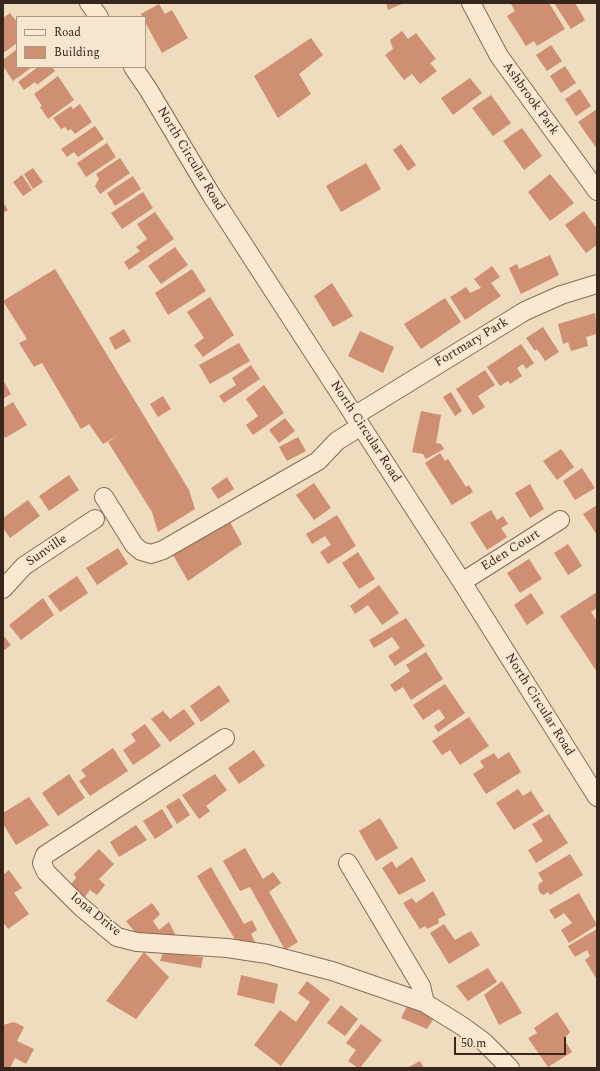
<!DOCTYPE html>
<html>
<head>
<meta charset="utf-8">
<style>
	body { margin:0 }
	#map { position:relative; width:600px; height:1071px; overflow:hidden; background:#efdbbe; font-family:Spectral,serif }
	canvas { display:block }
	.frame { position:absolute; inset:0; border:4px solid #36261c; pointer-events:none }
	.legend { position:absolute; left:16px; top:16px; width:130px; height:52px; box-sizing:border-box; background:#f6e6ce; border:1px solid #a99987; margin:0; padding:5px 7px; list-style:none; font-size:12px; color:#36261c }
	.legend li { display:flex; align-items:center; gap:8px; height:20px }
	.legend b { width:20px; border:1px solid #a99987 }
	.scale { position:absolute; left:454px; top:1037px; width:112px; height:18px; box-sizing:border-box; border:2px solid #36261c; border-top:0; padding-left:5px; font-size:12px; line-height:14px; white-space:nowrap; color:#36261c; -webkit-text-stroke:3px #f6e6ce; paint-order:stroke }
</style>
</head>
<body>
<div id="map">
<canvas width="600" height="1071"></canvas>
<div class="frame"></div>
<ul class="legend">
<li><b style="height:5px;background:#f9e9d1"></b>Road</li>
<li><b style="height:11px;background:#ce8f73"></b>Building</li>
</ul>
<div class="scale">50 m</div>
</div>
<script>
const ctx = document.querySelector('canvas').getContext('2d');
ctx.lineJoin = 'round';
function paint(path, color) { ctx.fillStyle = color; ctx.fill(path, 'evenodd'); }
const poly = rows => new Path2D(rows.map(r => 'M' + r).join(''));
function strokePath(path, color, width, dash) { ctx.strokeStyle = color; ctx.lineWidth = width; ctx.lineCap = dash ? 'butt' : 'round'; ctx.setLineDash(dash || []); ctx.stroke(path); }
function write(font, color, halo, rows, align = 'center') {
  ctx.font = font + ' Spectral,serif'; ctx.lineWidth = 3; ctx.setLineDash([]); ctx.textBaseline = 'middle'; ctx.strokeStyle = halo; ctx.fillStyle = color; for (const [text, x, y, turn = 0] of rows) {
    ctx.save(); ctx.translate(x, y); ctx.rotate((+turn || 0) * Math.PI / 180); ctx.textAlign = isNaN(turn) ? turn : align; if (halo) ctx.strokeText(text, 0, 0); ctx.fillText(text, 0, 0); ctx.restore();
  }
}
paint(poly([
	[386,3,404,3,388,10],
	[512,3,549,3,565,29,537,46,534,41,526,46,507,16,515,11,511,4],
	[554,3,575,3,585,20,571,29],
	[159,4,165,14,172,10,188,38,162,53,145,22,145,17,142,17,141,14],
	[10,13,17,22,17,43,5,52,3,49,3,18],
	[402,31,408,39,416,33,436,59,430,63,437,71,420,84,412,74,404,80,385,55,393,49,390,40],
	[311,38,323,55,299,74,311,94,278,118,254,76],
	[551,45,562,61,547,71,536,55],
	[17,49,17,67,32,67,13,81,3,66,3,60],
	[565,66,576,83,561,93,550,76],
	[38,67,52,67,55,71,37,85,35,82,24,90,18,82],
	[58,76,74,100,48,119,40,107,42,106,34,94],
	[470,78,482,93,453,115,441,98],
	[580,89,591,106,576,116,565,99],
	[491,95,511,123,493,136,472,108],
	[80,104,92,122,75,134,71,129,68,131,65,127,61,129,53,118,71,106,73,109],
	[597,109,597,149,578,122],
	[95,126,104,139,78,157,74,152,67,157,61,149],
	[522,128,542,156,524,170,503,141],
	[107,143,116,157,86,177,77,163],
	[401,144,416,165,408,171,393,150],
	[120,158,130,173,100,194,95,186,99,179,96,174],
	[366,163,381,189,341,212,326,186],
	[33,168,43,182,33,189,24,174],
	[550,174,574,203,550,221,528,192],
	[22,175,32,190,23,196,13,182],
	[133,176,141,189,115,206,107,193],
	[143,192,153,208,122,229,111,213],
	[3,202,8,210,3,213],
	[584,211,597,229,597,245,586,253,565,225],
	[155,212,174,239,129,270,124,262,140,251,136,247,147,239,137,224],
	[175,247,188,265,161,284,148,266],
	[550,255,559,275,521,294,509,268,517,264,519,269],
	[492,266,500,277,491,283,501,296,465,320,450,297,466,287,470,293,481,288,474,279],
	[55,269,189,490,195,509,158,532,152,512,108,442,119,435,103,444,89,424,81,429,42,363,34,367,19,343,27,339,3,301],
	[192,269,206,291,168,315,155,293],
	[332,283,353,316,333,327,314,296],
	[210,297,234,335,203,357,194,345,204,338,187,312],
	[445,298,461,322,421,349,404,324],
	[595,313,597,334,586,337,588,346,571,351,568,342,563,344,558,324],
	[543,327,559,352,545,361,537,349,535,351,526,338],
	[124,329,131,341,115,350,109,338],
	[360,331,394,347,383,373,348,356],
	[239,343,250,361,210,384,199,365],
	[521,344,534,363,526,369,523,364,517,368,522,376,510,384,508,381,500,386,487,367],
	[251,365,260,379,224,403,219,396,236,385,232,378],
	[485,370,495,385,478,396,485,407,473,415,456,389],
	[3,380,11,394,3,399],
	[264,385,284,413,253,435,246,425,258,416,246,399],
	[451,392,462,411,455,416,443,397],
	[163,396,171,409,158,417,150,404],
	[13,402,27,425,5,438,3,434,3,408],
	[421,411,441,415,436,443,441,444,444,449,426,459,423,454,412,452],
	[285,418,295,431,279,443,269,430],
	[298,437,306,451,287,461,279,447],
	[561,449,574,467,557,480,543,461],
	[440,453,445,461,448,459,466,487,469,485,473,492,452,505,425,463],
	[582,468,595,488,575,500,563,481],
	[69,475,79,490,49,511,39,496],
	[227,477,234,489,218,499,211,488],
	[314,483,331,508,314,520,296,495],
	[530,484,544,509,530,518,515,493],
	[28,500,40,516,10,538,3,528,3,518],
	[597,505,597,535,583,514],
	[491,510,497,520,503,516,508,524,501,528,507,537,487,550,470,523],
	[337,515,356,546,328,564,320,552,331,545,325,536,312,544,306,534],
	[230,522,242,544,188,581,173,555],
	[568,544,582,566,568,575,554,553],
	[118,548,128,564,97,585,86,568],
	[358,552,375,579,359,589,342,563],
	[529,559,542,579,520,593,507,573],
	[77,576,88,593,60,612,48,596],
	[379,585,399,613,382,625,368,605,355,614,350,606],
	[597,592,597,608,591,612,597,621,597,672,560,616],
	[531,593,544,613,527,625,514,605],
	[43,598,54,615,21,640,9,625],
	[406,618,425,646,395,666,388,656,400,648,392,637,374,648,369,640],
	[3,635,11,645,3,651],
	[426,652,443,679,411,700,403,687,395,692,390,685,410,671,406,665],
	[445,684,465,713,438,732,434,726,445,718,439,709,423,720,413,705],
	[219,685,230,701,201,722,190,706],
	[184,709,195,724,170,742,151,719,163,711,170,719],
	[469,717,489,746,460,765,450,750,442,755,432,741],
	[145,724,161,746,133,765,123,750,136,741,131,734],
	[113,748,128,771,90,796,79,781,86,776,81,770],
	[254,750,265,766,239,784,228,768],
	[509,752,521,772,486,794,473,774,484,767,480,761,494,753,498,759],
	[69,774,85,798,58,816,42,793],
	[215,774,227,790,206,806,210,811,199,819,182,795],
	[518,789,523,796,531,791,544,811,514,830,496,803],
	[29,797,49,825,16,845,3,824,3,813],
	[179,798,190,815,177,824,166,806],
	[162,809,173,827,155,839,143,821],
	[549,814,568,843,536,863,528,850,543,841,532,824],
	[380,818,398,848,376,861,359,831],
	[136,825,147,840,119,857,110,842],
	[245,848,263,879,273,872,281,883,269,892,298,942,285,950,250,887,240,891,223,861],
	[99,849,114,864,99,879,105,885,97,895,90,890,84,898,71,884,76,878,74,874],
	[570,854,583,875,550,895,548,892,544,895,540,893,538,888,539,884,543,881,538,873],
	[412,857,426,881,399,895,382,868,392,861,396,868],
	[211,867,244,924,252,920,257,930,251,934,256,944,236,941,197,876],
	[9,870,22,888,14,893,29,914,8,929,3,922,3,875],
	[433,891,446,915,438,919,439,923,427,929,425,926,420,929,403,903,412,898,416,903],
	[579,893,597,925,569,943,561,930,572,923,564,913,555,919,549,910],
	[152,903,160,914,153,921,159,930,169,922,176,936,137,935,126,921],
	[444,924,455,940,471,931,480,945,449,964,430,933],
	[597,929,597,977,596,978,585,960,590,956,587,950,575,957,568,946],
	[144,952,169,977,136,1019,106,1001],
	[163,953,203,957,201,968,160,961],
	[488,968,497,982,468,1001,456,986],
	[241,975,278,984,274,1004,237,995],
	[307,981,330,999,281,1066,254,1045,280,1010,296,1022,310,1002,298,993],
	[502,981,522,1013,499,1025,484,995],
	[408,1004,434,1018,427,1029,401,1018],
	[341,1005,358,1019,345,1036,327,1023],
	[557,1012,570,1032,564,1039,572,1052,548,1067,528,1038,537,1033,534,1028],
	[14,1022,24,1027,17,1041,34,1049,26,1064,15,1058,10,1068,3,1068,3,1025],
	[361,1024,382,1040,360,1068,358,1068,348,1061,356,1050,346,1043],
	[420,1061,424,1068,407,1068]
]), '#ce8f73');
const minor = poly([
	[89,3,99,17],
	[471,3,499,56,597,191],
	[133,67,148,89,212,196,462,582,597,797],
	[354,416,525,311,561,295,597,284],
	[104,497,134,545,141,551,151,554,163,550,318,461,337,441,361,426],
	[462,582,560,520],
	[3,589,24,566,95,519],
	[225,738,45,855,42,863,46,872,80,906,117,937,137,942,227,948,267,954,332,971,425,1003,462,1026,484,1042,510,1068],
	[348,863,421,986,425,1003]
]);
strokePath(minor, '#876b57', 20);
strokePath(minor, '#f9e9d1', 18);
write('13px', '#36261c', '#f6e6ce', [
	["Ashbrook Park",530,99,54],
	["North Circular Road",190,159,59],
	["Fortmary Park",472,343,-31],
	["North Circular Road",365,432,57],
	["Sunville",47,551,-34],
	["Eden Court",511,551,-32],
	["North Circular Road",539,705,58],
	["Iona Drive",95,915,39]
]);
</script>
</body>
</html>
